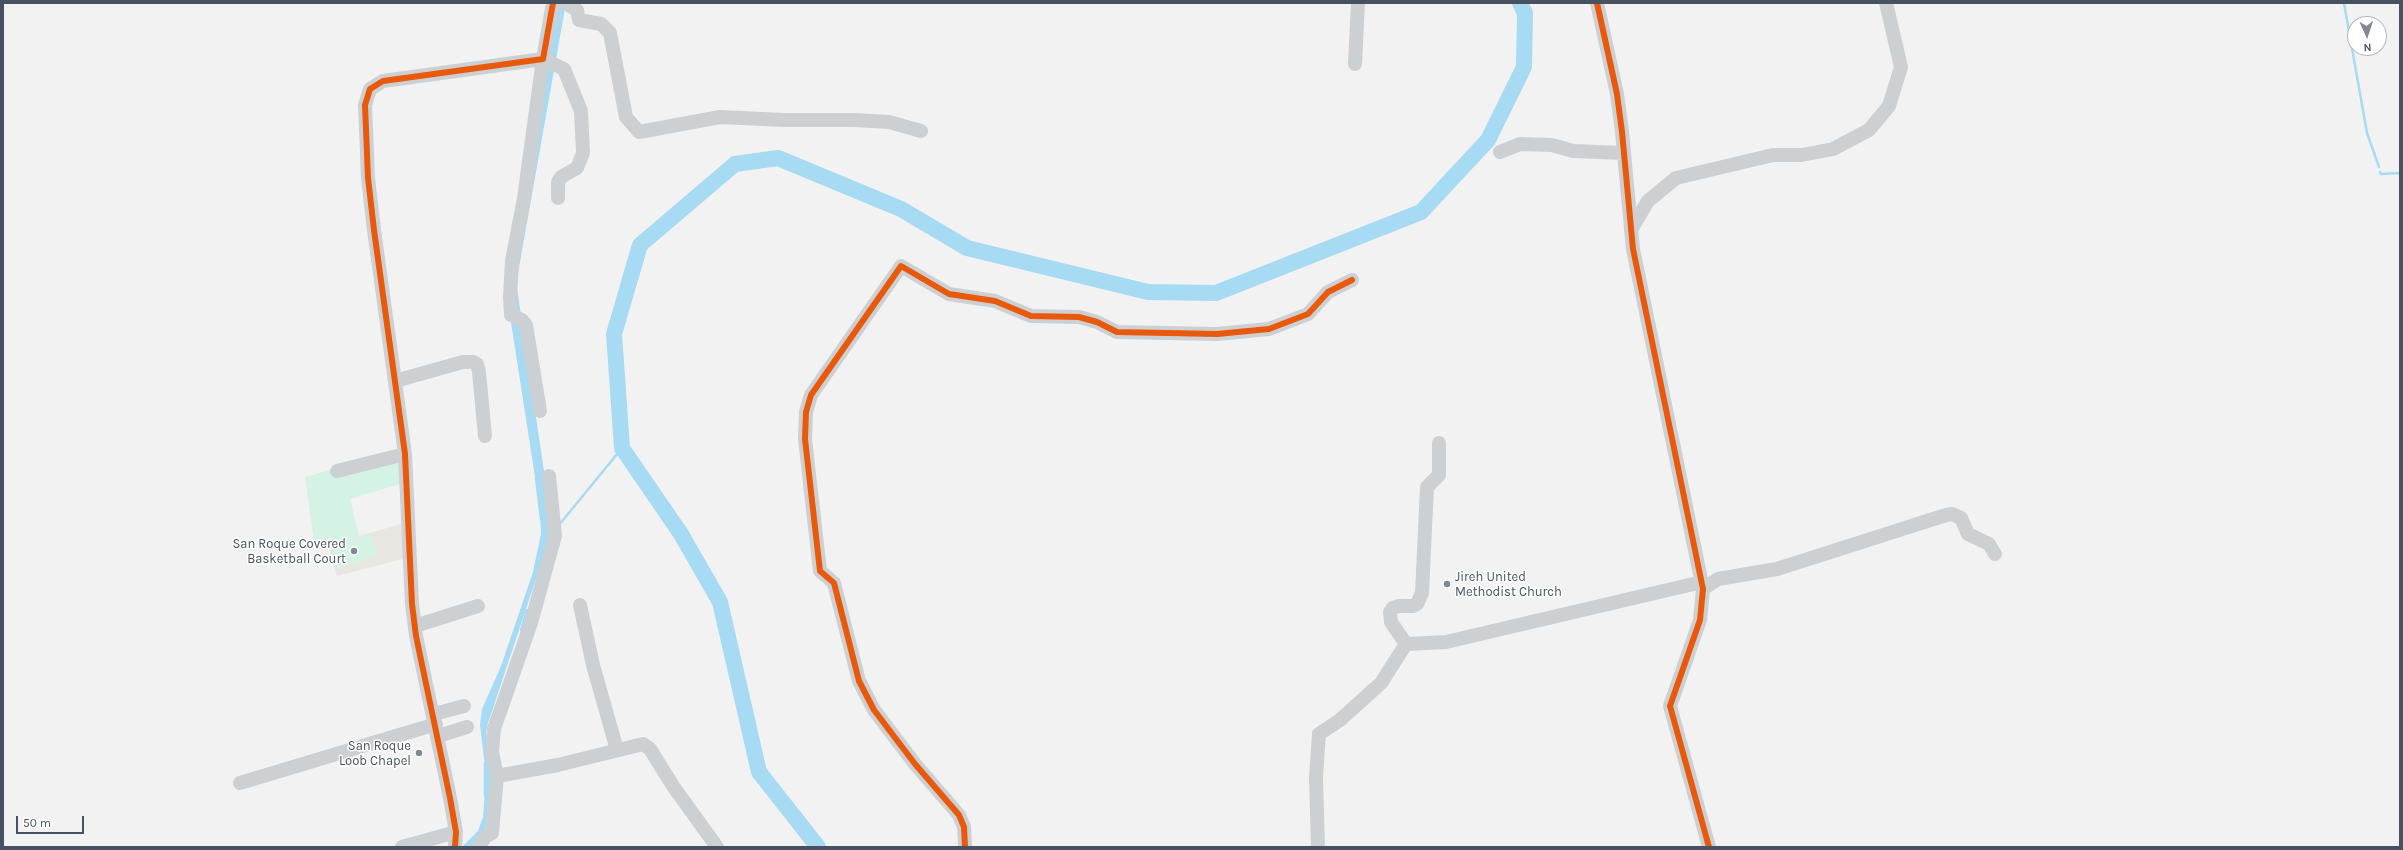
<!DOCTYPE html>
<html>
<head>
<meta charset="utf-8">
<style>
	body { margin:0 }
	#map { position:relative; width:2403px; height:850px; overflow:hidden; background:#f2f2f2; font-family:Karla,sans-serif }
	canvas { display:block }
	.frame { position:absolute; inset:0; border:4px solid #475160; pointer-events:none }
	.north { position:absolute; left:2347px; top:16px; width:40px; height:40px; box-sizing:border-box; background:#fff; border:1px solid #b5b9bf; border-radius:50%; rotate:177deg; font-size:11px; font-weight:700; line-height:16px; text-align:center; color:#475160 }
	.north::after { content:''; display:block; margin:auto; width:14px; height:18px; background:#838993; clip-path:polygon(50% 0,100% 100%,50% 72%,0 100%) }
	.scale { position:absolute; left:16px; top:816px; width:68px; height:18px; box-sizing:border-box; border:2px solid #475160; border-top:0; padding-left:5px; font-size:12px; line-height:14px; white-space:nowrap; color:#475160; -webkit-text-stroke:3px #fff; paint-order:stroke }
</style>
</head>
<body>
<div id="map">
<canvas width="2403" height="850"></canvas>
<div class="frame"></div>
<div class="north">N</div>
<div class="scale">50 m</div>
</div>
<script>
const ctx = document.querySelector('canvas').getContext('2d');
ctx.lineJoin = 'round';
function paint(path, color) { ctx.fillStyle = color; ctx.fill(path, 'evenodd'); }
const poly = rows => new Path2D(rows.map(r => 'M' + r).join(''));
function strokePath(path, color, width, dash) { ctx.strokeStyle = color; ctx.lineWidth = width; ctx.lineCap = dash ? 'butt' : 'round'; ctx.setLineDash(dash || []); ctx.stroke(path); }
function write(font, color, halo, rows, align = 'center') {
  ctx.font = font + ' Karla,sans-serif'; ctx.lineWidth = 3; ctx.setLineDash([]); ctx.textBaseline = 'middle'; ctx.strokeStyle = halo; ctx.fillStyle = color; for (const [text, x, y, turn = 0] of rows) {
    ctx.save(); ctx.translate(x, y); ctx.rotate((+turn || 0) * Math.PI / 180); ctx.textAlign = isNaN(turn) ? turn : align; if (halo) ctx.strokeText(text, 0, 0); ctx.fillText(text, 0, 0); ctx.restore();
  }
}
paint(poly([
	[405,523,406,558,337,576,328,545]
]), '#e7e6e0');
paint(poly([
	[401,450,403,483,350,499,359,536,315,548,305,477],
	[371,534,378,555,338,568,330,546]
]), '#d5f3e4');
paint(poly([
	[557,3,566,3,518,273,517,288,550,512,550,537,488,723,486,732,493,774,485,832,475,847,462,847,478,831,483,817,486,775,480,725,482,709,501,666,533,572,541,534,540,509,510,316]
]), '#a7daf3');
strokePath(poly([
	[2344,3,2367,133,2379,167],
	[2380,172,2381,174,2400,173],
	[536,478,541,519],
	[559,525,622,448],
	[521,630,527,610],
	[485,796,485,763]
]), '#a7daf3', 2.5);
strokePath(poly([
	[818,847,759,772,720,602,681,534,622,448,614,334,640,245,735,164,778,158,901,209,967,248,1148,292,1216,293,1421,212,1488,140,1524,67,1525,13,1520,3]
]), '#a7daf3', 16);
strokePath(poly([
	[565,3,577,10,579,20,601,24,610,33,626,117,639,132,720,117,784,120,854,120,889,122,921,131],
	[1597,3,1617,94,1622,132,1633,249,1703,589,1700,620,1670,706,1709,847],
	[1355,64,1358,3],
	[1500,152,1520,144,1552,145,1573,151,1624,153],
	[1631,230,1648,201,1676,178,1773,155,1802,155,1833,149,1869,130,1889,106,1901,67,1886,3],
	[395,381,463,362,473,362,477,364,479,372,485,436],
	[540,411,526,325,522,320,511,315,510,297,512,261,524,198,543,59,564,69,581,111,583,153,577,168,561,177,558,182,558,198],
	[337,471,405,454],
	[1703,589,1718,579,1777,569,1946,515,1952,514,1961,518,1968,534,1989,544,1995,554],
	[580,605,593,665,617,750],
	[415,626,478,606],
	[1406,644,1446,642,1702,582],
	[434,714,464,706],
	[438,736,467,727],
	[497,776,492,752,494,729,531,623,555,536,549,476],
	[240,783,436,724],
	[402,847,456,832],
	[455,847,456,832,450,798,416,636,412,604,405,454,374,230,368,178,365,105,370,89,383,81,543,59,553,3],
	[479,847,485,837,492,833,497,776,558,765,643,744,650,749,673,786,717,847],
	[965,847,964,827,959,815,915,764,874,710,859,681,834,583,820,571,805,439,806,412,811,395,901,266,949,294,995,301,1031,316,1079,317,1097,322,1117,332,1217,334,1269,329,1308,314,1328,292,1352,280],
	[1318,847,1316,777,1319,734,1340,720,1381,683,1406,644,1391,622,1390,612,1393,608,1399,606,1413,606,1417,604,1422,593,1427,487,1439,475,1439,443]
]), '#cdd0d3', 14);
strokePath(poly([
	[1597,3,1617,94,1622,132,1633,249,1703,589,1700,620,1670,706,1709,847],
	[455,847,456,832,450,798,416,636,412,604,405,454,374,230,368,178,365,105,370,89,383,81,543,59,553,3],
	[965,847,964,827,959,815,915,764,874,710,859,681,834,583,820,571,805,439,806,412,811,395,901,266,949,294,995,301,1031,316,1079,317,1097,322,1117,332,1217,334,1269,329,1308,314,1328,292,1352,280]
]), '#e8590c', 6);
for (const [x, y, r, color] of [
	[354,551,4,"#838993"],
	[1447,584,4,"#838993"],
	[419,753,4,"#838993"]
]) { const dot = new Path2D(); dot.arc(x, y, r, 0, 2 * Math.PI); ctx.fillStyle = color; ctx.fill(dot); strokePath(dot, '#fff', 1.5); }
write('13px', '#475160', '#fff', [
	["San Roque Covered",346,544],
	["Basketball Court",346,559],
	["Jireh United",1455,577,"left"],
	["Methodist Church",1455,592,"left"],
	["San Roque",411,746],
	["Loob Chapel",411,761]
], 'right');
</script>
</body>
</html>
